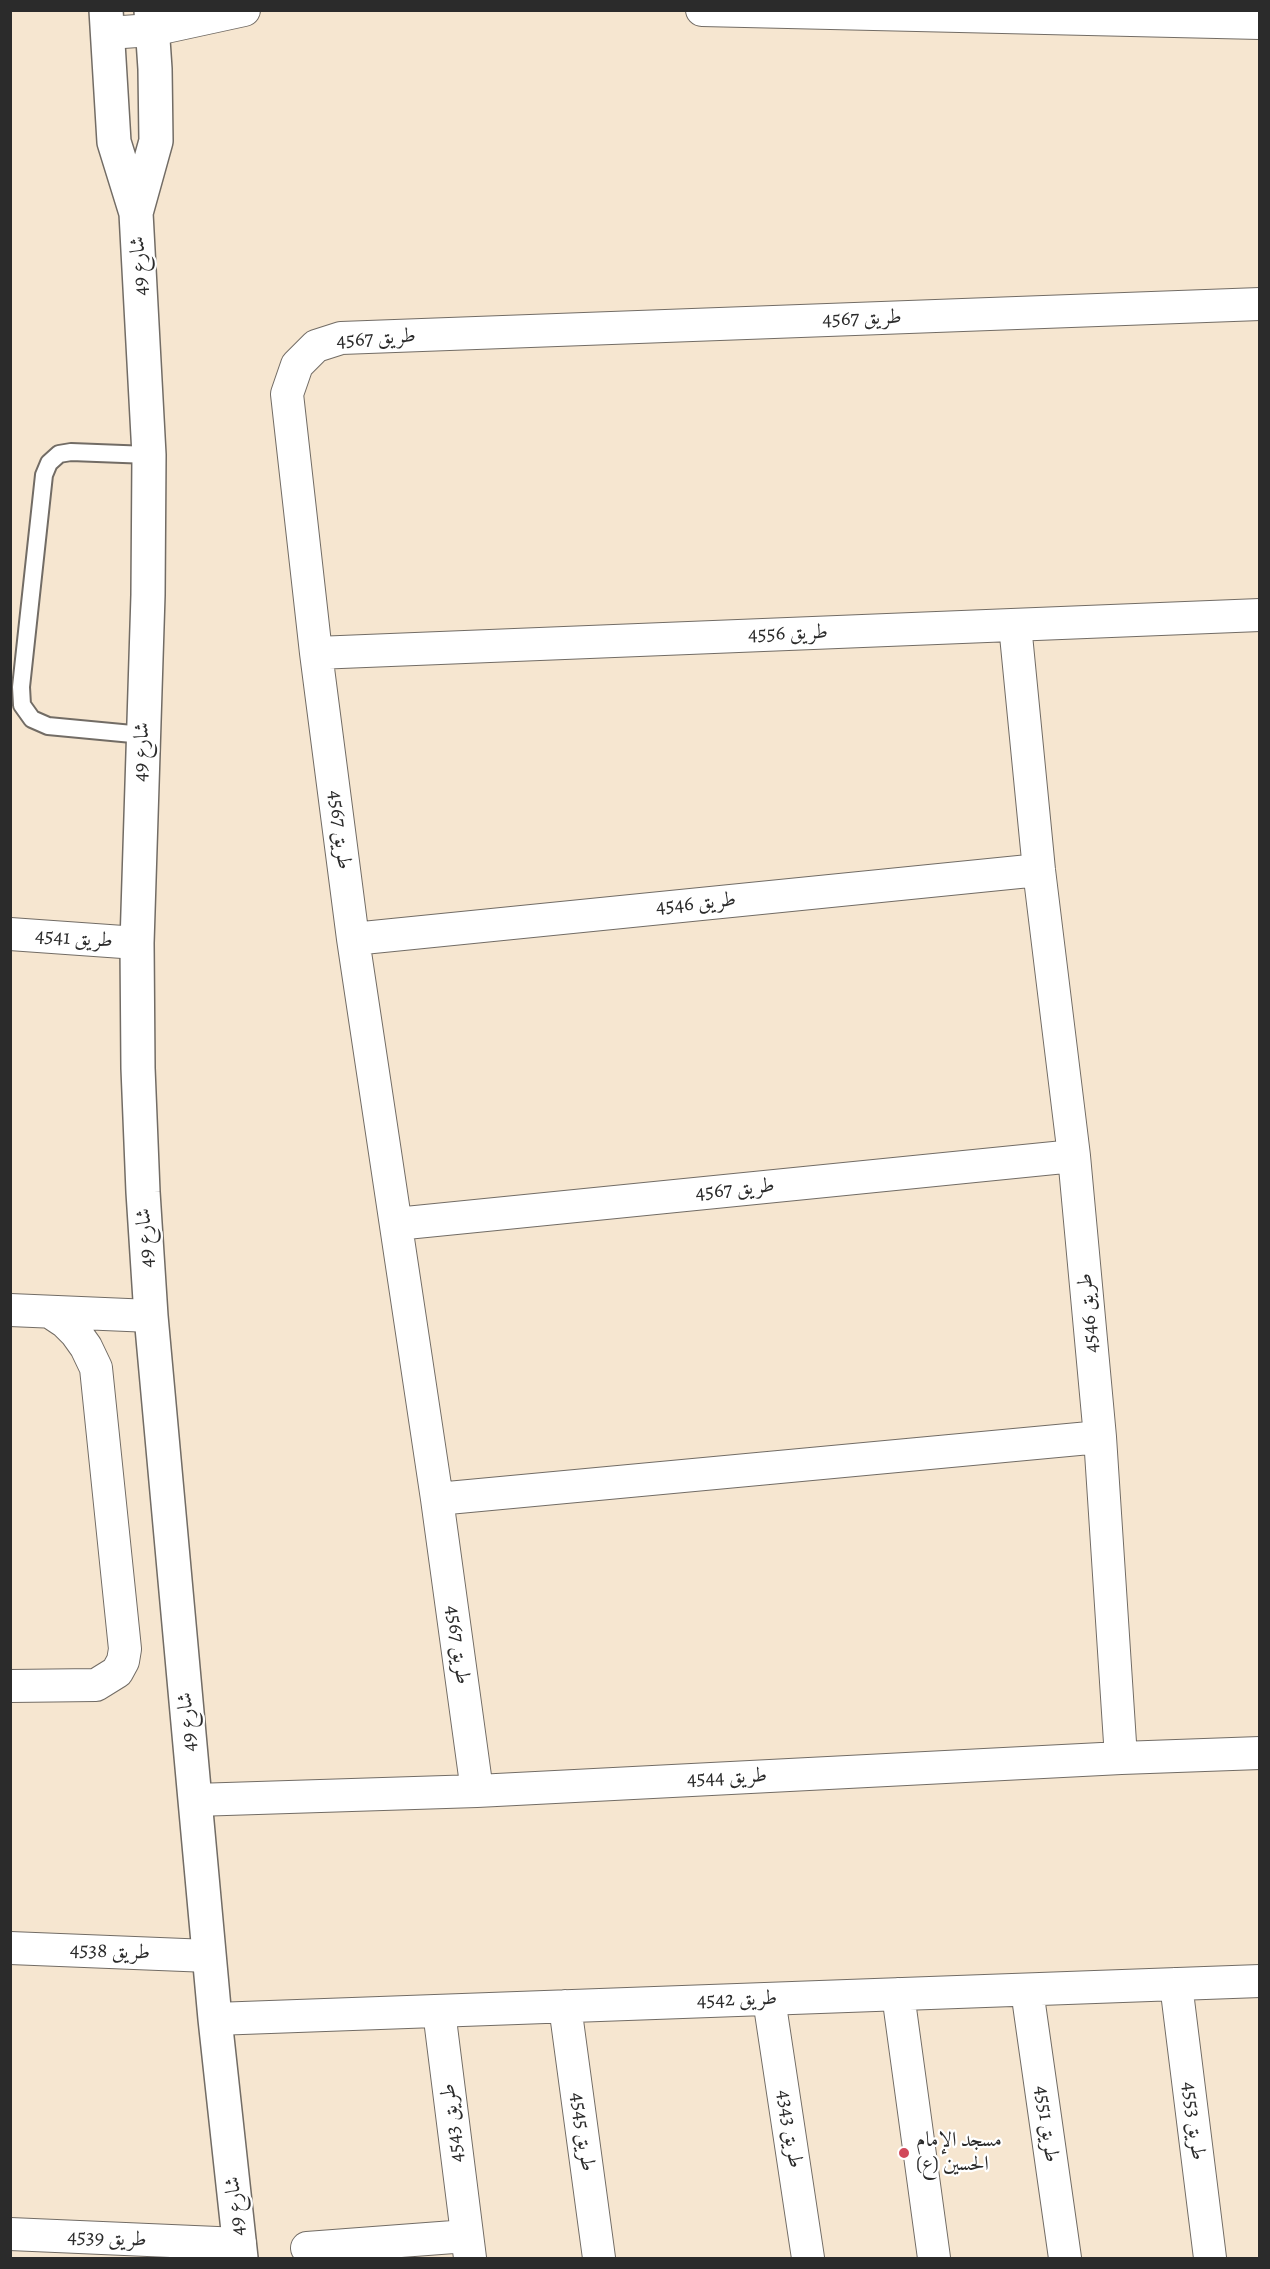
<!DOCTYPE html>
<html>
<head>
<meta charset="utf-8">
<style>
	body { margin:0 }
	#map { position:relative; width:1270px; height:2269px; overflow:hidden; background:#f6e6d0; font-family:Alegreya,serif }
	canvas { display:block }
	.frame { position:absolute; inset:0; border:12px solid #2b2b2b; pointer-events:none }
</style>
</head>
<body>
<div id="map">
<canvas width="1270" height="2269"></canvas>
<div class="frame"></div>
</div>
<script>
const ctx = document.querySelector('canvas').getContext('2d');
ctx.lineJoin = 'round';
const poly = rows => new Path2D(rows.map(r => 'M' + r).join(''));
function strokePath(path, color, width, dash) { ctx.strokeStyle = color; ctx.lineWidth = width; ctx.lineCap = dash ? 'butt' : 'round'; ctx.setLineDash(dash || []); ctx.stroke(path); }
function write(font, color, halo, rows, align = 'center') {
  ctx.font = font + ' Alegreya,Amiri,serif'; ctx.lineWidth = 4.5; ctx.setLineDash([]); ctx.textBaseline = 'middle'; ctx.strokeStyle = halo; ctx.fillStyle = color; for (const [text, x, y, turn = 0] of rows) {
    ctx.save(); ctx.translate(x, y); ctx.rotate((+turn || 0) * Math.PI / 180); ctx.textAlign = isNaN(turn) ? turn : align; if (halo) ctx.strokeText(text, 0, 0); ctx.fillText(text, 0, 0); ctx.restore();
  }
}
const service = poly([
	[143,735,48,726,32,719,22,705,21,687,44,475,49,463,59,454,71,452,149,455]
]);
const minor = poly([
	[702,10,1260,23],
	[108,33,152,30,244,10],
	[1015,625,1039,870,1074,1156,1100,1437,1121,1758],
	[316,653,1260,615],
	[10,934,137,943],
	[353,939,1039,870],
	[396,1224,1074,1156],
	[10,1310,151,1316],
	[437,1499,1100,1437],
	[10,1686,96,1685,117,1672,123,1661,125,1649,96,1368,86,1347,76,1333,65,1322,50,1312],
	[477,1791,437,1499,353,939,316,653,287,394,297,365,316,346,341,338,1260,304],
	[195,1800,477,1791,1121,1758,1260,1753],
	[10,1948,209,1956],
	[1176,1984,1210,2258],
	[1027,1990,1065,2258],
	[898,1994,934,2258],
	[769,1999,808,2258],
	[565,2006,599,2258],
	[439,2011,470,2258],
	[215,2019,1260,1981],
	[10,2234,240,2244],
	[307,2248,467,2236]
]);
const tertiary = poly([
	[106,10,114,142,136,213,149,455,148,595,137,943,138,1068,143,1192,151,1316,195,1800,215,2019,241,2258],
	[136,213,156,141,155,69,151,10]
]);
strokePath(service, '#726c65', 20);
strokePath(minor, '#726c65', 34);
strokePath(tertiary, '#726c65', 36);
strokePath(service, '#fff', 16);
strokePath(minor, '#fff', 32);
strokePath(tertiary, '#fff', 33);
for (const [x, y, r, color] of [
	[904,2153,6,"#d1495b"]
]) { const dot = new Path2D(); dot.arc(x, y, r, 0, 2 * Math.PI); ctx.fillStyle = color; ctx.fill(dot); strokePath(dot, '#fff', 2); }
write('21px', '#2b2b2b', '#fff', [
	["شارع 49",140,266,-94],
	["طريق 4567",862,319,-2],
	["طريق 4567",376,339,-4],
	["طريق 4556",788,634,-2],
	["شارع 49",142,752,-88],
	["طريق 4567",339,830,83],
	["طريق 4546",696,904,-6],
	["طريق 4541",74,939,4],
	["طريق 4567",735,1190,-6],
	["شارع 49",146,1238,-94],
	["طريق 4546",1089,1313,-95],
	["طريق 4567",457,1645,82],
	["شارع 49",188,1722,-95],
	["طريق 4544",727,1778,-3],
	["طريق 4538",110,1952,2],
	["طريق 4542",737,2000,-2],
	["طريق 4553",1193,2121,83],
	["طريق 4543",453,2123,-97],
	["طريق 4551",1046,2124,82],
	["طريق 4343",789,2129,81],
	["طريق 4545",582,2132,82],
	["شارع 49",236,2206,-96],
	["طريق 4539",107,2239,2]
]);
write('21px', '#2b2b2b', '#fff', [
	["مسجد الإمام",916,2141],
	["الحسين (ع)",916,2165]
], 'left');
</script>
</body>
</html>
